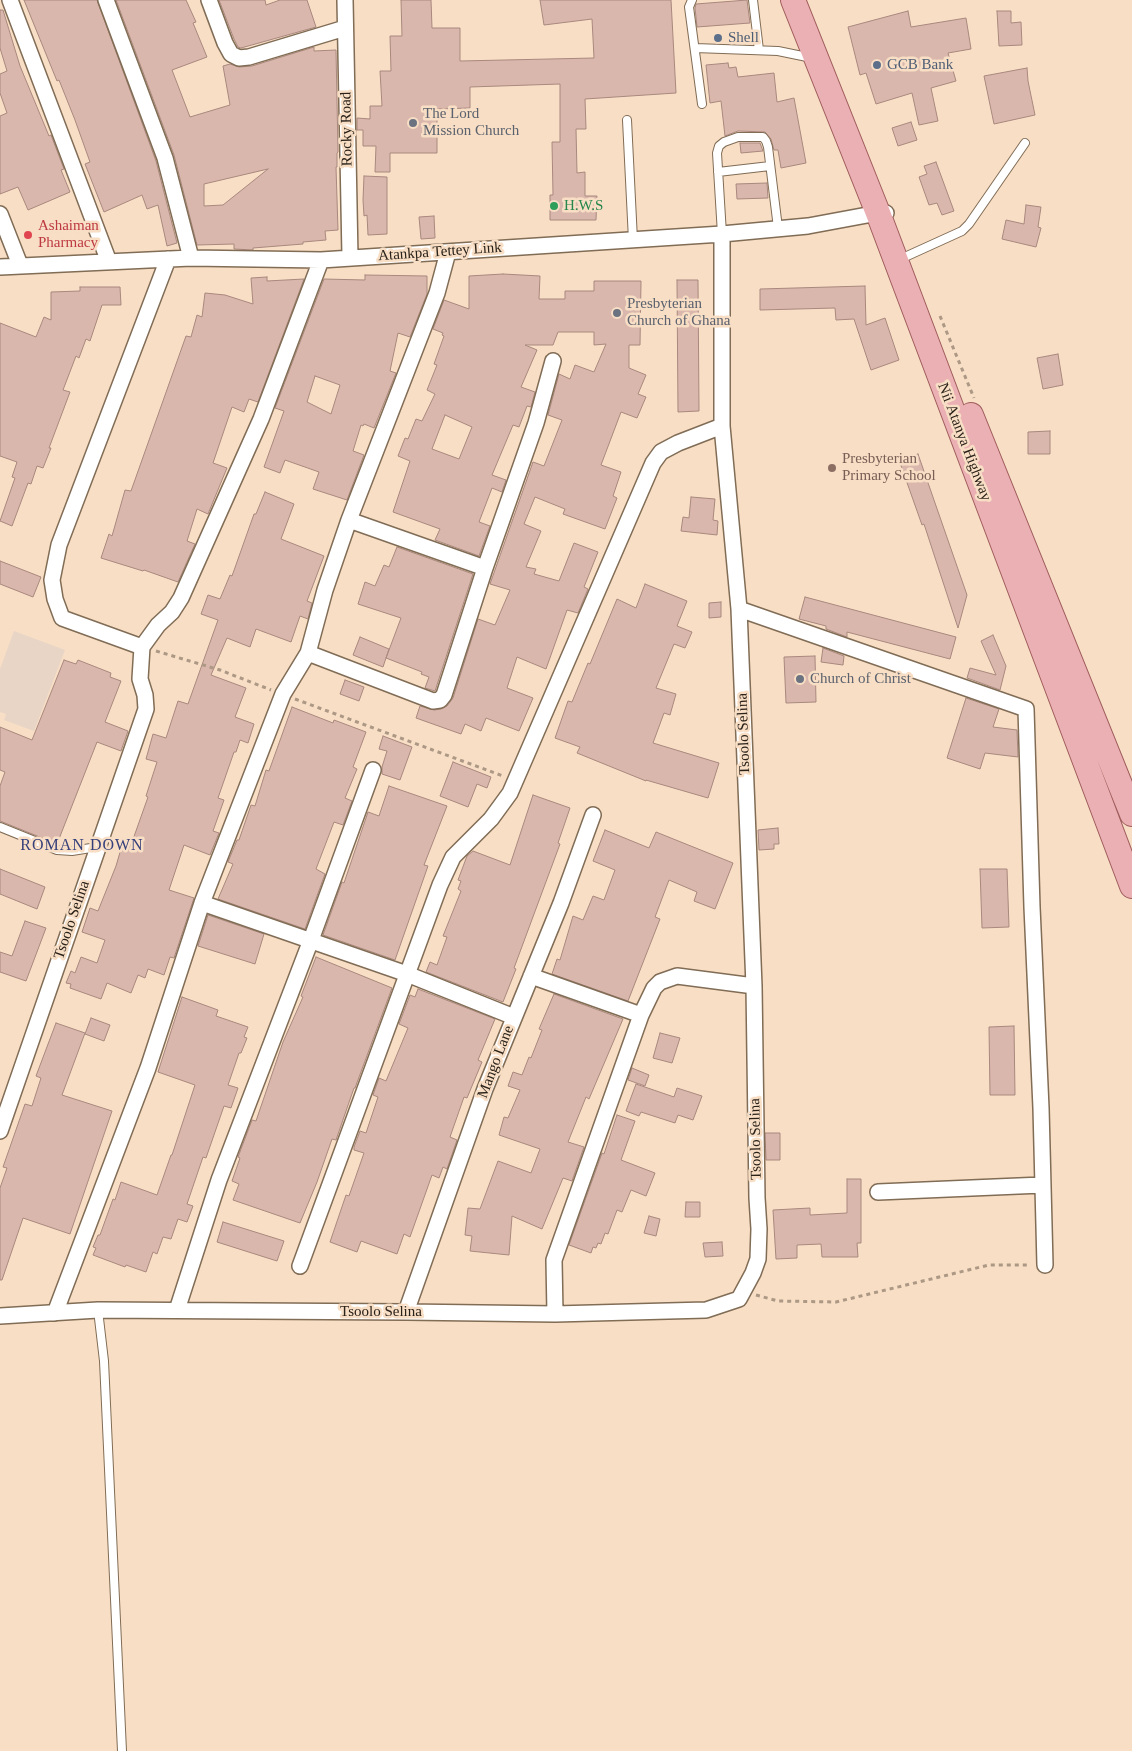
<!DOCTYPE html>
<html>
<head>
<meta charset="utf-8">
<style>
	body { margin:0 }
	canvas { display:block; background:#f7dec5 }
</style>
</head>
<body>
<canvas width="1132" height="1751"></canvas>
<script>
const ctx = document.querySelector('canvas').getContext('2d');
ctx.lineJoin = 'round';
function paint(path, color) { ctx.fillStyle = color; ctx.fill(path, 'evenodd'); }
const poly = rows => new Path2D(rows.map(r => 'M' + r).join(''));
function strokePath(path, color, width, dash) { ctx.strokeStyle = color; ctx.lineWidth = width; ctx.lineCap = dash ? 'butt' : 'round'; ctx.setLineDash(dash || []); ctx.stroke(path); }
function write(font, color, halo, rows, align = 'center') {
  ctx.font = font + ' Georgia,serif'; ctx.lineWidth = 5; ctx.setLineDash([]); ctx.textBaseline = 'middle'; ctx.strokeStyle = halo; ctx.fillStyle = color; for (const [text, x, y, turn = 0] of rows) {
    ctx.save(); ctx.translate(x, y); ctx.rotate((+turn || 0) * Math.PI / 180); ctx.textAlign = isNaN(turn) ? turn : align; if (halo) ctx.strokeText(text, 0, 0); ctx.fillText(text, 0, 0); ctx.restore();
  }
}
paint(poly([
	[14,631,65,650,34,731,4,720,6,714,0,712,0,669]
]), '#e9d5c6');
const building = poly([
	[24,0,97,0,156,161,177,243,167,246,158,205,147,209,142,195,104,212,85,164,90,162,75,120,59,80,57,81,24,0],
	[116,0,186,0,196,22,193,23,207,57,172,70,190,117,230,105,223,66,230,64,239,67,252,66,314,47,314,51,336,50,338,152,337,153,337,167,336,167,338,230,325,231,326,240,303,242,303,244,253,248,253,250,234,249,234,244,197,245,174,155,116,0],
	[268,169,223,205,204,206,204,184,268,169],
	[219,0,265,0,266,5,280,0,307,0,316,27,241,48,238,47,234,39,219,0],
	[401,0,431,0,432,28,460,28,460,61,594,58,592,19,544,25,540,0,671,0,676,93,585,99,586,129,576,129,577,173,585,172,585,196,597,196,596,220,550,220,550,195,553,195,552,142,560,142,560,84,470,87,470,108,437,109,437,153,390,153,390,172,375,172,376,146,363,146,363,130,357,130,357,118,370,119,370,106,382,106,380,71,391,71,390,36,402,36,401,0],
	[747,0,750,23,697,27,695,8,696,4,747,0],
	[0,10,3,10,20,66,49,136,51,135,64,169,61,170,70,192,28,210,18,187,0,194,0,116,7,113,0,93,0,74,7,71,0,48,0,10],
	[908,11,911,27,966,18,971,49,948,53,956,81,931,88,938,121,919,125,912,93,876,104,866,73,860,75,848,27,908,11],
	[997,11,1011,11,1011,23,1021,22,1022,45,999,46,997,11],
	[728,63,729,68,736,67,738,77,774,73,777,102,794,98,806,163,781,168,778,150,774,150,771,139,765,132,738,131,725,136,721,101,710,103,706,65,728,63],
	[1027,68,1028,81,1035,115,994,124,984,76,1027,68],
	[911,122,917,140,898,146,892,128,911,122],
	[740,143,760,143,763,151,741,153,740,143],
	[936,162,954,211,942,215,937,203,929,205,919,177,927,174,924,166,936,162],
	[364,176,387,177,387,234,368,235,367,215,364,216,363,200,364,176],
	[767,183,768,198,737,199,736,184,767,183],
	[1026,205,1041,207,1038,227,1041,228,1036,247,1002,239,1006,220,1024,224,1026,205],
	[434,216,435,238,421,239,419,217,434,216],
	[503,274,540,276,539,299,565,299,565,291,594,291,594,281,641,281,640,345,629,345,629,368,646,375,638,394,646,397,637,418,621,412,601,465,621,472,613,496,617,498,605,529,563,514,565,509,535,497,524,524,541,531,526,567,536,569,534,574,559,581,574,543,598,552,584,587,588,589,578,613,567,610,546,669,517,657,507,688,533,698,519,731,486,718,481,731,465,724,461,734,416,718,420,706,434,710,441,709,447,706,453,698,478,619,495,625,510,590,490,584,533,462,544,466,562,420,548,415,559,374,570,379,575,365,594,372,606,344,594,345,594,332,558,332,553,345,525,345,537,350,521,387,535,392,531,407,527,406,519,427,513,425,492,475,506,480,502,492,492,488,479,522,490,526,479,556,435,540,440,529,393,512,410,461,398,456,405,438,408,439,416,419,422,421,435,394,427,390,437,365,434,364,444,336,442,335,443,333,433,329,444,300,469,309,469,276,503,274],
	[445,415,472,427,459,459,432,449,445,415],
	[365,275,427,276,427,294,410,337,398,333,390,371,396,373,374,428,364,424,363,426,361,425,353,451,364,455,347,500,313,489,319,472,285,460,280,473,264,467,284,411,275,408,324,279,365,280,365,275],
	[315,376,340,385,331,414,307,402,315,376],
	[267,277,267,281,304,279,258,402,249,399,244,412,232,407,213,463,227,468,208,514,197,509,187,541,195,544,178,582,144,570,143,571,101,558,109,534,112,536,125,490,131,491,186,336,191,337,197,315,202,317,205,293,225,295,253,304,251,278,267,277],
	[677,280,698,280,699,411,678,412,677,280],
	[865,286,866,325,885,318,899,360,871,370,854,319,836,320,835,308,760,310,760,289,865,286],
	[80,287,120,287,121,305,102,305,90,341,86,339,79,358,76,356,63,390,70,392,49,448,51,448,43,468,37,466,31,484,28,483,12,526,0,521,15,478,12,477,17,462,0,456,0,323,36,337,44,317,51,320,51,292,80,291,80,287],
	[1058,354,1063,385,1043,389,1037,358,1058,354],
	[1050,431,1050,454,1028,454,1028,432,1050,431],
	[918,454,967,595,958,628,924,524,922,525,899,460,918,454],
	[265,492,294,504,281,539,324,556,307,601,312,603,308,619,300,616,291,642,256,629,250,647,227,638,211,675,246,688,235,717,254,724,248,743,240,740,236,752,234,752,218,798,224,800,213,831,219,833,210,855,184,845,169,890,194,898,174,958,170,957,164,975,148,969,145,978,138,975,131,993,107,983,101,999,70,988,71,984,66,983,71,971,75,973,81,957,97,963,105,940,82,932,90,908,98,911,116,866,123,842,131,845,148,797,146,796,157,762,146,759,153,734,166,738,178,701,188,704,218,620,201,614,208,595,220,599,230,575,232,576,254,514,256,514,265,492],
	[691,497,715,499,713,520,718,521,717,535,681,531,683,517,689,518,691,497],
	[397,547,473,574,435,691,425,688,429,677,421,674,422,672,386,658,401,618,358,604,365,582,375,586,384,565,389,567,397,547],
	[0,561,41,577,33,597,0,584,0,561],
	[645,584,687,601,677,626,692,632,685,648,674,644,656,688,676,694,670,715,664,713,653,743,719,763,708,798,646,780,646,781,577,753,580,747,555,738,568,701,572,702,588,663,590,664,617,599,636,608,645,584],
	[805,597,956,637,950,659,847,632,847,637,826,629,826,626,799,619,805,597],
	[721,602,721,617,709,618,709,603,721,602],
	[993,635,1006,666,1000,690,967,678,970,668,996,675,981,641,993,635],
	[360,637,389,649,383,667,353,655,360,637],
	[823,648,844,656,843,665,821,662,823,648],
	[815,656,816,702,786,703,784,657,815,656],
	[64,660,76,664,78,660,111,673,110,677,121,681,105,722,128,731,121,751,97,742,57,844,0,821,0,786,5,772,0,770,0,727,32,740,64,660],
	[345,680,364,687,359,701,340,694,345,680],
	[966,698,999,709,993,727,1017,730,1018,757,985,753,980,769,947,758,966,698],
	[292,707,333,723,334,720,366,732,353,767,357,769,345,798,352,801,343,825,334,822,316,869,325,874,305,929,218,899,233,864,228,862,237,840,239,840,251,805,255,806,266,770,269,771,292,707],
	[383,736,412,747,400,780,382,774,382,767,387,751,379,749,383,736],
	[453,762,491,777,487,788,477,784,468,807,440,796,453,762],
	[389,786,447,806,424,865,428,866,395,960,323,935,342,882,344,883,368,812,379,816,389,786],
	[533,795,570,808,558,843,560,844,514,968,516,969,503,1002,426,972,430,962,437,965,447,937,443,936,461,891,458,889,461,881,458,880,467,856,473,851,510,865,533,795],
	[778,828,779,844,774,844,774,849,759,850,758,830,778,828],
	[605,830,649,848,656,832,733,863,715,909,694,901,697,892,669,880,655,917,660,919,628,1001,552,974,557,959,560,960,573,916,583,920,593,896,604,900,615,870,593,861,605,830],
	[0,869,45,887,37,909,0,894,0,869],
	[980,869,1007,869,1009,927,982,928,980,869],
	[208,915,264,934,255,964,198,946,208,915],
	[25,921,46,928,26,981,0,972,0,952,12,956,25,921],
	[316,957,392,988,355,1088,354,1088,336,1140,332,1139,317,1182,300,1223,233,1200,239,1184,232,1181,240,1158,238,1157,252,1120,256,1121,283,1042,303,997,301,996,316,957],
	[418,989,495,1019,478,1060,482,1062,467,1098,464,1097,450,1137,457,1140,447,1169,443,1167,439,1178,432,1175,410,1237,404,1234,397,1254,361,1241,357,1252,330,1242,346,1195,349,1196,364,1153,354,1150,354,1147,360,1131,366,1133,378,1097,373,1095,379,1078,386,1081,408,1028,399,1024,410,995,415,997,418,989],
	[554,994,623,1019,589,1099,586,1097,568,1142,584,1147,572,1181,563,1178,542,1229,512,1216,509,1255,470,1251,472,1236,465,1235,468,1208,480,1209,498,1161,531,1173,540,1149,499,1135,504,1117,508,1118,520,1090,508,1086,513,1072,522,1075,529,1057,531,1058,542,1030,539,1029,554,994],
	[182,997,218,1010,216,1016,248,1027,244,1037,247,1038,241,1053,239,1053,228,1085,238,1088,231,1108,224,1106,206,1158,203,1157,187,1204,193,1206,187,1222,178,1219,171,1239,163,1237,157,1254,153,1252,146,1272,126,1265,125,1267,93,1255,96,1248,93,1247,98,1235,100,1235,113,1199,115,1200,121,1182,157,1195,171,1155,172,1155,195,1085,158,1072,182,997],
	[91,1018,110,1025,104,1041,85,1034,91,1018],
	[56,1023,85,1033,62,1095,112,1111,70,1234,23,1218,2,1280,0,1280,0,1188,7,1168,3,1167,25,1104,32,1106,41,1078,36,1076,56,1023],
	[1014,1026,1015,1095,990,1095,989,1027,1014,1026],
	[660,1033,680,1038,672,1063,653,1058,660,1033],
	[632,1068,649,1075,645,1086,628,1080,632,1068],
	[636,1084,674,1097,677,1088,702,1096,693,1120,678,1115,675,1123,641,1112,639,1116,626,1111,636,1084],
	[617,1115,635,1121,621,1160,655,1173,646,1196,631,1190,622,1212,617,1210,608,1234,605,1233,601,1244,598,1243,596,1248,593,1247,591,1253,569,1245,602,1153,604,1154,617,1115],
	[765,1133,780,1133,780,1160,766,1160,765,1133],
	[847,1179,861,1179,861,1243,857,1243,858,1257,822,1257,821,1244,797,1245,797,1258,776,1259,773,1210,810,1208,810,1215,847,1213,847,1179],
	[686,1202,700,1202,700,1217,685,1217,686,1202],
	[649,1216,660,1219,656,1236,644,1233,649,1216],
	[223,1222,284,1241,277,1261,217,1242,223,1222],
	[722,1242,723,1256,705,1257,703,1243,722,1242]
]);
paint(building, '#dab7ac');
strokePath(building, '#a9887e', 1);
const service = poly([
	[692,0,689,7,702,104],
	[753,0,759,50],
	[695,48,778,51,812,58],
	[627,120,633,240],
	[718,172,770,166],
	[722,234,717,153,719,146,724,142,738,137,763,137,766,141,768,147,778,228],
	[907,256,962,231,969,224,1025,143],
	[0,827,57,850,72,851,97,847],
	[98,1310,104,1361,122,1751]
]);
const minor = poly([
	[10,0,109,262],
	[106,0,165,158,191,258],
	[209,0,225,43,231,54,239,58,249,57,345,28],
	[345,0,350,257],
	[0,214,20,265],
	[0,267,191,258,321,260,722,234,808,226,878,213,886,213],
	[349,520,485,568],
	[739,609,1026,709,1032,907,1041,1108,1045,1265],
	[142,647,62,618,55,599,52,580,59,545,168,259],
	[308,653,433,701,440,700,444,695,485,568,536,423,553,361],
	[202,903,407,974,514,1017],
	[531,976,641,1015],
	[0,1131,146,709,145,695,140,679,142,647,158,625,172,612,181,598,261,419,321,260],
	[878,1192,1042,1185],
	[300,1266,440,885,453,857,491,819,510,793,653,463,661,452,678,443,722,426],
	[177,1310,219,1180,311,940,373,770],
	[406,1312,485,1089,561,903,593,815],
	[55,1313,148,1068,202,903,283,694,308,653,325,590,349,520,437,293,448,252],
	[555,1314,554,1260,641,1015,654,988,660,982,677,976,754,986],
	[0,1316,98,1310,406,1312,555,1314,706,1310,739,1299,753,1273,758,1259,759,1229,757,1198,754,986,739,609,722,426,722,234]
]);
const primary = poly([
	[793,0,878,213,1132,886],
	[971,415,1132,814]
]);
strokePath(service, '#816c55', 10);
strokePath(minor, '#816c55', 18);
strokePath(primary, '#9f5c5c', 26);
strokePath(poly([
	[940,316,974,398],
	[156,651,220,670,271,690],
	[295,699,503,776],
	[756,1295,778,1301,836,1302,989,1265,1030,1265]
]), '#ac9885', 3, [4, 4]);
strokePath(service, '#fff', 8);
strokePath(minor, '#fff', 15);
strokePath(primary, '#ebb0b3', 24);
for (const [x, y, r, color] of [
	[718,38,5,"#5c6f8a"],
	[877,65,5,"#5c6f8a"],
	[413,123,5,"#6b7280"],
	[554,206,5,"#2e9e5b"],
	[28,235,5,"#e0444e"],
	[617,313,5,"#6b7280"],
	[832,468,5,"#8d6e63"],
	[800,679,5,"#6b7280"]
]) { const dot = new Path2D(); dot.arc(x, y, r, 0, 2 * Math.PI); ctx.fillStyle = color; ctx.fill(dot); strokePath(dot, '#f7dec5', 2); }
write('15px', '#4e5e75', '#f7dec5', [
	["Shell",728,38],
	["GCB Bank",887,65]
], 'left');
write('15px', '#5b616d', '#f7dec5', [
	["The Lord",423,114],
	["Mission Church",423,131],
	["Presbyterian",627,304],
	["Church of Ghana",627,321],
	["Church of Christ",810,679]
], 'left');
write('15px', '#2a2118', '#f7dec5', [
	["Rocky Road",347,129,-91],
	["Atankpa Tettey Link",440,252,-4],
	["Nii Atanya Highway",964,442,69],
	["Tsoolo Selina",744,734,-92],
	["Tsoolo Selina",72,920,-71],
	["Mango Lane",496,1062,-69],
	["Tsoolo Selina",756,1139,-91],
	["Tsoolo Selina",381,1312]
]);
write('15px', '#27864d', '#f7dec5', [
	["H.W.S",564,206]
], 'left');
write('15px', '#be3a42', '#f7dec5', [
	["Ashaiman",38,226],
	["Pharmacy",38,243]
], 'left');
write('15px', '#785e54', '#f7dec5', [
	["Presbyterian",842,459],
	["Primary School",842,476]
], 'left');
ctx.letterSpacing = '1px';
write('16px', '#353f7a', '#f7dec5', [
	["ROMAN DOWN",82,846]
]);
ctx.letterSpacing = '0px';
</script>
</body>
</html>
